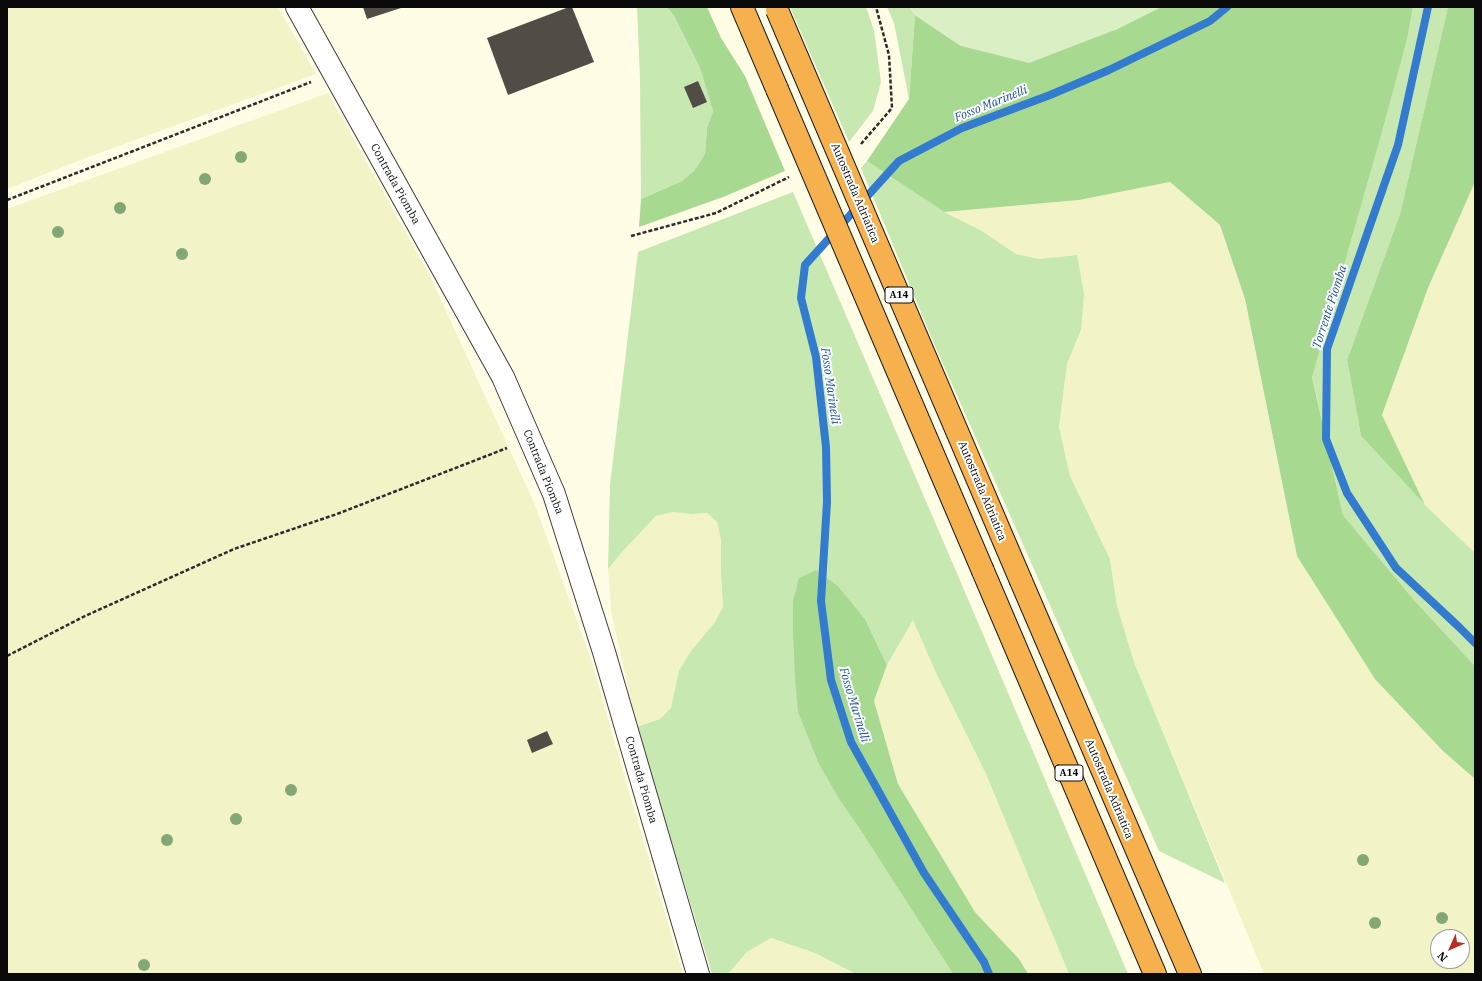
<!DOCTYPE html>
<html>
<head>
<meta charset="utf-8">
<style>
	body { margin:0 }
	#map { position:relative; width:1482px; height:981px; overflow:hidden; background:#fffde6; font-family:"IBM Plex Serif",serif }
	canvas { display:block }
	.frame { position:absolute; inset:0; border:8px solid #0a0a0a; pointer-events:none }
	.north { position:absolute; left:1430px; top:929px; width:40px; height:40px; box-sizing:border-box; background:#fff; border:1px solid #9d9d9d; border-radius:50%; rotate:225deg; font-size:11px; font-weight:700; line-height:16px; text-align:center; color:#0a0a0a }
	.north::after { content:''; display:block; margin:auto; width:14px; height:18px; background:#b92e22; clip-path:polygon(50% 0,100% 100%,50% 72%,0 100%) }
</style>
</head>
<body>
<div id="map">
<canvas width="1482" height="981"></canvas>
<div class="frame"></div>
<div class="north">N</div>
</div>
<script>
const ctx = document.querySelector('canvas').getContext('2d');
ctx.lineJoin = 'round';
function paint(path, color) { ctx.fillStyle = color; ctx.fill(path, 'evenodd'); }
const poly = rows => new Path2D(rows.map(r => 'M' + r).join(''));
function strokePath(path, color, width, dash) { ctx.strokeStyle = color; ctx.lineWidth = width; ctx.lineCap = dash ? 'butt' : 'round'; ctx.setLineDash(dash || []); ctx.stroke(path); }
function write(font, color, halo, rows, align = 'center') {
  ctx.font = font + ' "IBM Plex Serif",serif'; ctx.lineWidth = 4; ctx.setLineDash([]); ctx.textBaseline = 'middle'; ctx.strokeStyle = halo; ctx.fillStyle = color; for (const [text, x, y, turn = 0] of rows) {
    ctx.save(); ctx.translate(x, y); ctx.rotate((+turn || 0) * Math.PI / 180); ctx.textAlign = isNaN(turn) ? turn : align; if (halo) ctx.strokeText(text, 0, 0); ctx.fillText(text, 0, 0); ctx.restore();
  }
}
paint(poly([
	[7,7,278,7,316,74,83,159,7,189],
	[328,93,431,278,535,505,592,662,619,758,683,974,7,974,7,209],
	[1170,182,1220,225,1245,299,1297,556,1443,751,1475,779,1475,974,1264,974,1134,662,1117,606,1110,559,1070,476,1059,427,1067,364,1081,330,1077,255,1039,259,1016,254,982,231,944,212,1079,200],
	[1438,937,1462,937,1462,961,1438,961],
	[1475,182,1475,553,1425,505,1382,415,1428,288],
	[673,512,691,514,707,513,717,522,721,540,721,572,723,607,715,622,691,651,675,693,671,708,660,719,637,727,611,611,608,569,623,551,656,516],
	[913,620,935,671,986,774,1069,974,1028,974,1019,959,975,912,898,784,874,701,887,665],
	[771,938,815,953,856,974,728,974,747,952]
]), '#f2f4c8');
paint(poly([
	[637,7,667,7,674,16,700,68,713,111,707,128,705,154,694,171,682,181,641,199,640,78],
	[790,7,866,7,874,30,881,82,873,111,849,142],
	[887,7,910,7,915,15,909,99,894,23],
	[1413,7,1448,7,1400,214,1347,360,1361,436,1425,505,1475,553,1475,666,1414,600,1343,515,1312,376,1381,136,1407,40],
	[867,161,944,212,982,231,1016,254,1039,259,1077,255,1084,294,1081,330,1067,364,1059,427,1070,476,1110,559,1117,606,1134,662,1225,883,1159,851,935,346,861,168],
	[793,192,956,571,1128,974,1069,974,986,774,935,671,913,620,887,665,865,619,839,587,841,802,861,831,953,974,856,974,815,953,771,938,747,952,728,974,712,974,637,727,660,719,671,708,679,671,691,651,715,622,723,607,721,572,721,540,717,522,707,513,691,514,673,512,656,516,623,551,608,569,610,485,638,252]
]), '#c7e8b1');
paint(poly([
	[667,7,707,7,721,38,745,76,785,171,723,197,639,227,641,199,682,181,694,171,705,154,707,128,713,111,700,68,674,16],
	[1161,7,1413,7,1407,40,1381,136,1312,377,1343,515,1414,600,1475,666,1475,779,1443,751,1375,679,1297,556,1245,299,1220,225,1170,182,1079,200,944,212,867,161,909,99,915,15,961,46,1115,30],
	[1448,7,1475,7,1475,182,1428,288,1382,415,1425,505,1361,436,1347,360,1400,214],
	[816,570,839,587,865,619,887,665,874,701,898,784,975,912,1019,959,1028,974,953,974,861,831,841,802,819,764,798,712,795,677,793,632,793,601,799,578]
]), '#a8d991');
paint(poly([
	[910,7,1161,7,1115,30,1029,63,961,46,915,15]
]), '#daefc3');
strokePath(poly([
	[1428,7,1398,145,1327,349,1326,439,1347,493,1396,568,1459,627,1475,643],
	[989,974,984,962,924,873,851,742,831,680,821,601,827,502,826,447,816,357,801,298,805,265,899,161,962,128,1050,95,1109,70,1210,21,1227,7]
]), '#327bce', 8);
paint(poly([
	[363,7,404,7,367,19],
	[569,7,572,7,594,62,508,95,487,38],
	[698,81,707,102,693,108,684,87],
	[547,731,553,744,532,753,527,740]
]), '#524c46');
const street = poly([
	[297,7,503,377,554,494,604,652,698,974]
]);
const highway = poly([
	[742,7,777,89],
	[983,571,1155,974],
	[1021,581,1190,974]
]);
strokePath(street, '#3d3d3d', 24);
strokePath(highway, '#1b1b1b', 24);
strokePath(poly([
	[861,144,892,108,889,55,876,7],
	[7,200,311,82],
	[631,236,716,213,789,177],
	[7,656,85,616,234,549,337,514,507,448]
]), '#2c2c2c', 2.5, [4, 2]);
strokePath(street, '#fff', 22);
strokePath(highway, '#f6b04e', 22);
const highwayBridge = poly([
	[777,10,1021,581],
	[777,89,983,571]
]);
strokePath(highwayBridge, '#1b1b1b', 24, []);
strokePath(highwayBridge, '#f6b04e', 22);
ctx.fillStyle = '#84a776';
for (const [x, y] of [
	[241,157],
	[205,179],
	[120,208],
	[58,232],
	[182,254],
	[291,790],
	[236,819],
	[167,840],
	[1363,860],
	[1442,918],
	[1375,923],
	[144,965]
]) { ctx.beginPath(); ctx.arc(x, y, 6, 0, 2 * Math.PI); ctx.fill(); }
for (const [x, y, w] of [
	[899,295,28],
	[1069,773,28]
]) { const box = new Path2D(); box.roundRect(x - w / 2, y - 8, w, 16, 3); ctx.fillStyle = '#fff'; ctx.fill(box); strokePath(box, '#0a0a0a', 1); }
write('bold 10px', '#0a0a0a', null, [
	["A14",899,295],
	["A14",1069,773]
]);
write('11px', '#0a0a0a', '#fff', [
	["Contrada Piomba",395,184,61],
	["Autostrada Adriatica",855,193,67],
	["Contrada Piomba",543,472,68],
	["Autostrada Adriatica",982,491,67],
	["Contrada Piomba",641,780,74],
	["Autostrada Adriatica",1109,789,67]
]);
write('italic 12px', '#144e9b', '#fff', [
	["Fosso Marinelli",991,104,-22],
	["Torrente Piomba",1330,307,-72],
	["Fosso Marinelli",830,386,82],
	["Fosso Marinelli",854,705,73]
]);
</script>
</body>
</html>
